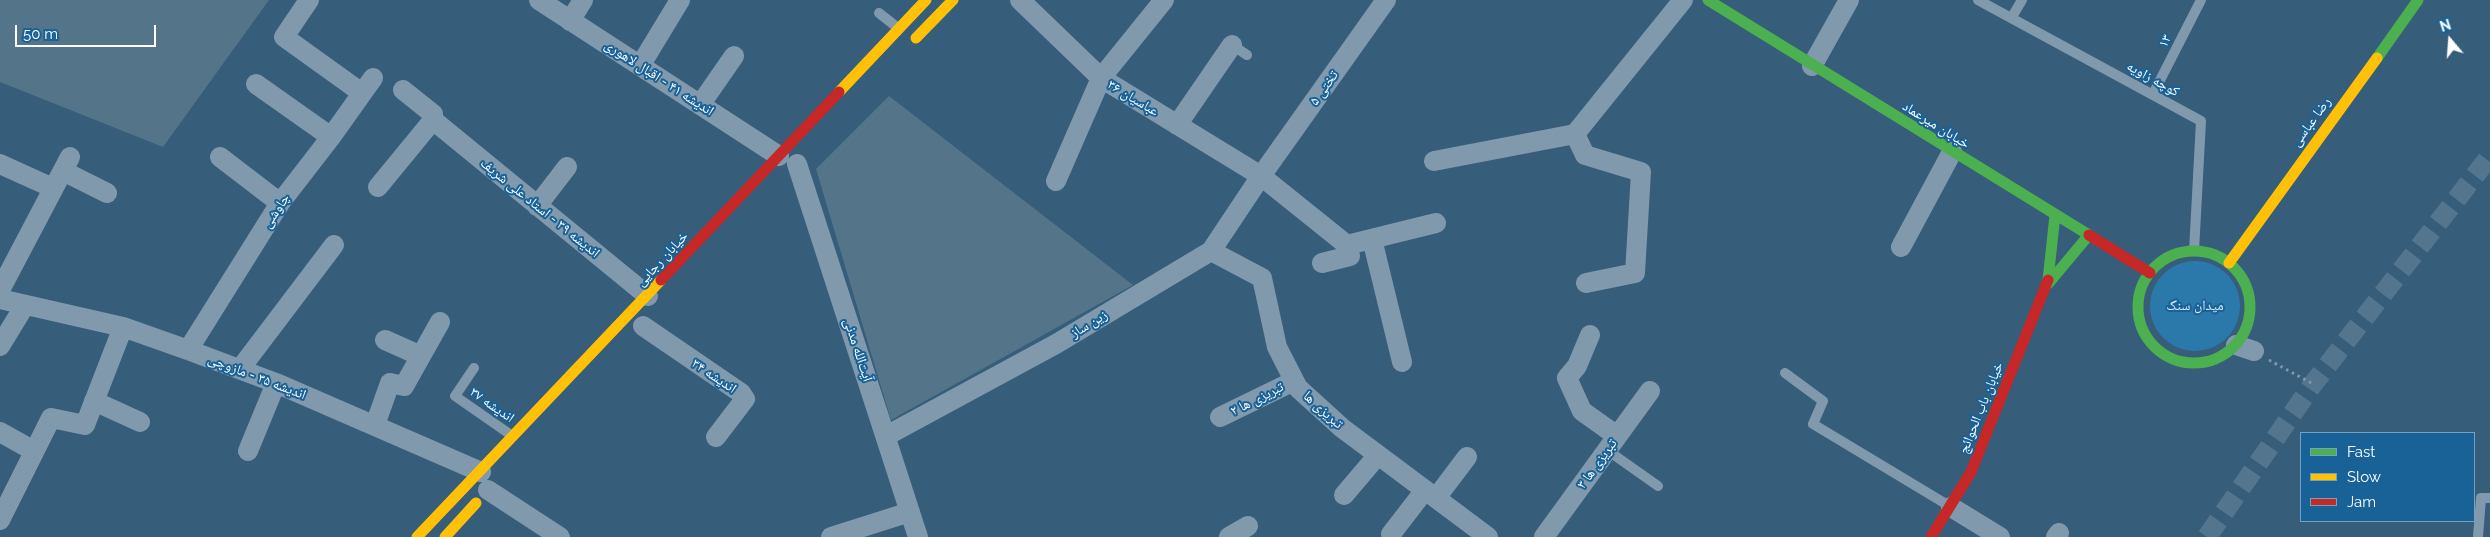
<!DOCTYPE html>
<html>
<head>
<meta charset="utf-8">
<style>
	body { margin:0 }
	#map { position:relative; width:2490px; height:537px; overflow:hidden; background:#365d7a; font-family:Raleway,sans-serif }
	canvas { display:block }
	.legend { position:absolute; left:2300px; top:432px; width:175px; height:90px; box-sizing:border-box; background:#196297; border:1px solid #75a1c1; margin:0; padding:6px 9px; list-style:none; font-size:15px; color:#fff }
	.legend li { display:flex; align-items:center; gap:10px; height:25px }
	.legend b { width:25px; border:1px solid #75a1c1 }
	.north { position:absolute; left:2425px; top:15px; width:50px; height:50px; -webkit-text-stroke:4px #196297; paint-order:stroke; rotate:342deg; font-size:14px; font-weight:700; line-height:20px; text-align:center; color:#fff }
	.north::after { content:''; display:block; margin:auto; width:18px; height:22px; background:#fff; clip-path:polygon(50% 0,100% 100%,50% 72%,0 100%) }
	.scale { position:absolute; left:15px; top:25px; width:141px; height:22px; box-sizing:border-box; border:2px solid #fff; border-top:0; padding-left:6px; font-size:15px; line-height:18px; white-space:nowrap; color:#fff; -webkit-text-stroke:4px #196297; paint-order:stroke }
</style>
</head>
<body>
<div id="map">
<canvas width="2490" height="537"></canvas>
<ul class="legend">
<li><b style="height:6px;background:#4caf50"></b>Fast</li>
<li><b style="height:6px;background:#ffc107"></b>Slow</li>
<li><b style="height:6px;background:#c62828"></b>Jam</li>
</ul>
<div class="north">N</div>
<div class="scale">50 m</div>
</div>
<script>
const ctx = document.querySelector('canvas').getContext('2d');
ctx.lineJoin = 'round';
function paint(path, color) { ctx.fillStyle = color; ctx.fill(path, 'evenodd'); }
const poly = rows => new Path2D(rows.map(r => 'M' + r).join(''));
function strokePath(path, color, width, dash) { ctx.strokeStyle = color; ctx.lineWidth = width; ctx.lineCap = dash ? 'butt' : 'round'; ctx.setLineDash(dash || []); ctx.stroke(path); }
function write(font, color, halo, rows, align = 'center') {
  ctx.font = font + ' Raleway,"Noto Naskh Arabic",sans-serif'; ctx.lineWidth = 4; ctx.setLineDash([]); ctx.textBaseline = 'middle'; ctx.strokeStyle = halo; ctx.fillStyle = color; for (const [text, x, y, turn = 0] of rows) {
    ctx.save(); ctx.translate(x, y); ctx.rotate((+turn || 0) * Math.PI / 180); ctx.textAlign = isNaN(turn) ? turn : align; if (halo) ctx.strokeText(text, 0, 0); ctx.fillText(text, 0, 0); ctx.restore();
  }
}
paint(poly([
	'2150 306a45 45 0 1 1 90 0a45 45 0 1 1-90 0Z'
]), '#2b78ab');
paint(poly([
	[0,0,269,0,163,147,0,82],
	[889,96,1133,285,891,420,816,169]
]), '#54748a');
strokePath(poly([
	[2207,537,2313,384,2490,156]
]), '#54758e', 20, [20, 10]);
strokePath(poly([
	[2269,360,2313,384]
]), '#8099ad', 3, [2.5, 4]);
strokePath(poly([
	[1978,0,2201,121,2194,251],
	[879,13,898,28],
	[2012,17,2022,0],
	[1232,45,1247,55],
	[2153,94,2201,0],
	[474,368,455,396,511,435],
	[1785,373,1823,401,1813,424,1951,507],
	[1607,450,1658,486],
	[2478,537,2481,498,2490,498]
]), '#8099ad', 10);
strokePath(poly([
	[309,0,284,37,362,93],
	[539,0,779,156],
	[1020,0,1101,78,1261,176,1347,245,1436,223],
	[570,21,583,0],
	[640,66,680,0],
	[1812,66,1849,0],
	[256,84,331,137],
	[700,105,734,56],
	[433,120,648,296],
	[1177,125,1232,45],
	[1575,134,1585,155,1641,172,1635,273,1586,283],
	[220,157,280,203],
	[1434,161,1575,134,1683,0],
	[0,164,53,188],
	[797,164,918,537],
	[63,171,107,193],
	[1056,181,1101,78,1164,0],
	[378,187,433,120,433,114,403,90],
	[537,206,567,167],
	[1372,239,1402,362],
	[1901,247,1952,152],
	[1211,251,1262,278,1277,347,1298,388,1342,428,1488,537],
	[1322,263,1350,256,1347,245],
	[0,290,70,157],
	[0,299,123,327,188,350,276,383,481,472],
	[643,326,741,393,745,399,716,437],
	[1590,335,1577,366,1567,378,1582,411,1617,436],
	[385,340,421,356],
	[2236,345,2254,351],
	[0,346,25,305],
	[188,350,280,203,331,137,373,78],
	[240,369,334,245],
	[94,401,140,422],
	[1220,417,1294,381],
	[375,425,390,383,404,386,440,322],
	[0,432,34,451],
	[886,436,1056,344,1211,251,1261,176,1386,0],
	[248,451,276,383],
	[488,490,560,537],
	[1344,495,1378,455],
	[1436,498,1467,457],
	[1951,507,2000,537],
	[0,520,51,418,85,425,123,327],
	[1391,534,1425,490],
	[831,537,910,512],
	[1229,537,1248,526],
	[1544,537,1650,391],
	[2056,537,2059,533]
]), '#8099ad', 20);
strokePath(poly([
	[1708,0,2089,235],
	[2377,58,2418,0],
	'2138 307a56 56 0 1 1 112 0a56 56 0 1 1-112 0Z',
	[2048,280,2055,215],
	[2048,284,2088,236]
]), '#4caf50', 11);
strokePath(poly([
	[916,38,953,0],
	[839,92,926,0],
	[2229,263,2377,58],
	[417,537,661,280],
	[445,537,476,503]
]), '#ffc107', 11);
strokePath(poly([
	[2089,235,2150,273],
	[661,280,839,92],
	[1931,537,1971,472,2048,280]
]), '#c62828', 11);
write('14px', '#fff', '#196297', [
	["۱۳",2165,41,-63],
	["اندیشه ۴۱ - اقبال لاهوری",659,78,33],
	["کوچه زاویه",2153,79,29],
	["تختی ۵",1324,88,-55],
	["عباسیان ۳۶",1133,98,31],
	["رضا عباسی",2311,122,-54],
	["خیابان میرعماد",1936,125,32],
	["اندیشه ۳۹ - استاد علی شریف",540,208,39],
	["چاوشی",276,211,-56],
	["خیابان رجایی",662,259,-47],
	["زین ساز",1089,324,-31],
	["آیت‌الله مدنی",858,350,72],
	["اندیشه ۳۴",714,376,34],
	["اندیشه ۳۵ - مازوچی",257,377,21],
	["تبریزی ها ۲",1257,399,-27],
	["اندیشه ۳۷",492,405,35],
	["خیابان باب الحوائج",1981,408,-68],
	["تبریزی ها",1323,410,42],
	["تبریزی ها ۳",1597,464,-54]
]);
write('14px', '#d4ebfb', '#196297', [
	["میدان سنگ",2195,306]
]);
</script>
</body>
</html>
